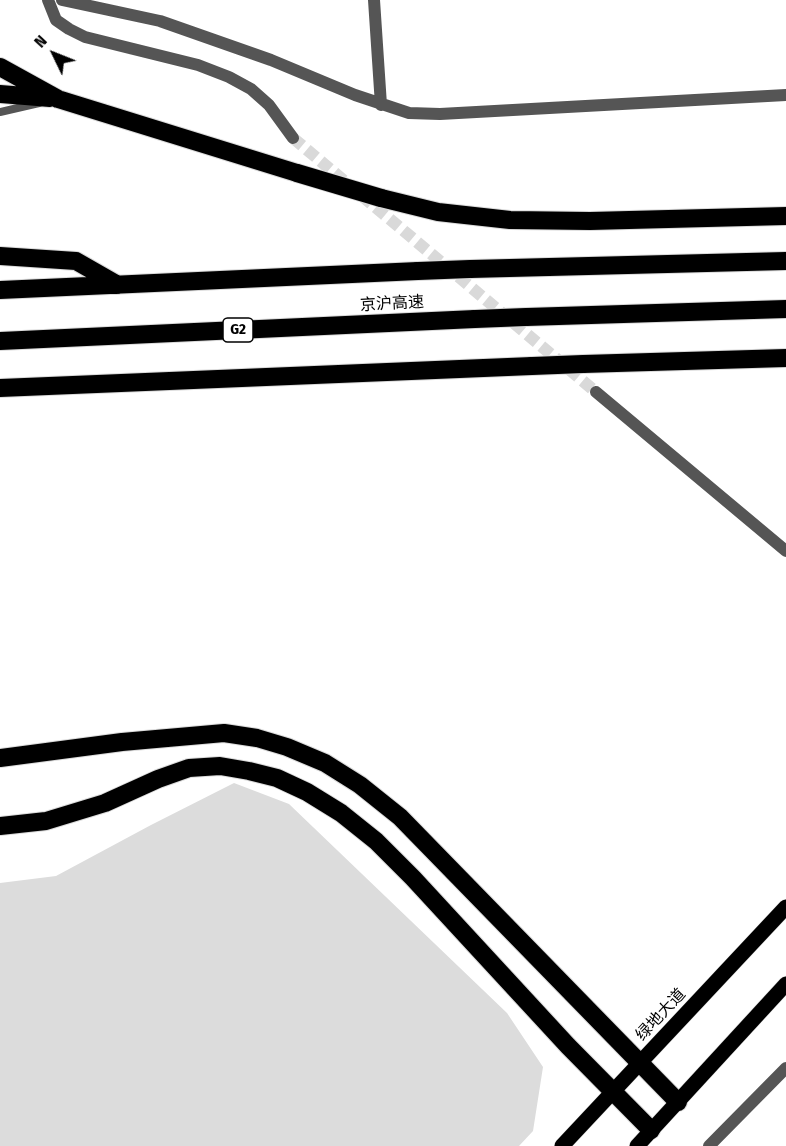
<!DOCTYPE html>
<html>
<head>
<meta charset="utf-8">
<style>
	body { margin:0 }
	#map { position:relative; width:786px; height:1146px; overflow:hidden; background:#fff; font-family:"Fira Sans Condensed",sans-serif }
	canvas { display:block }
	.north { position:absolute; left:24px; top:24px; width:60px; height:60px; -webkit-text-stroke:4px #fff; paint-order:stroke; rotate:313deg; font-size:16px; font-weight:700; line-height:24px; text-align:center; color:#000 }
	.north::after { content:''; display:block; margin:auto; width:21px; height:27px; background:#000; clip-path:polygon(50% 0,100% 100%,50% 72%,0 100%) }
</style>
</head>
<body>
<div id="map">
<canvas width="786" height="1146"></canvas>
<div class="north">N</div>
</div>
<script>
const ctx = document.querySelector('canvas').getContext('2d');
ctx.lineJoin = 'round';
function paint(path, color) { ctx.fillStyle = color; ctx.fill(path, 'evenodd'); }
const poly = rows => new Path2D(rows.map(r => 'M' + r).join(''));
function strokePath(path, color, width, dash) { ctx.strokeStyle = color; ctx.lineWidth = width; ctx.lineCap = dash ? 'butt' : 'round'; ctx.setLineDash(dash || []); ctx.stroke(path); }
function write(font, color, halo, rows, align = 'center') {
  ctx.font = font + ' "Fira Sans Condensed","Noto Sans SC",sans-serif'; ctx.lineWidth = 4.5; ctx.setLineDash([]); ctx.textBaseline = 'middle'; ctx.strokeStyle = halo; ctx.fillStyle = color; for (const [text, x, y, turn = 0] of rows) {
    ctx.save(); ctx.translate(x, y); ctx.rotate((+turn || 0) * Math.PI / 180); ctx.textAlign = isNaN(turn) ? turn : align; if (halo) ctx.strokeText(text, 0, 0); ctx.fillText(text, 0, 0); ctx.restore();
  }
}
paint(poly([
	[234,783,289,804,507,1013,543,1067,533,1131,519,1146,0,1146,0,883,56,876,151,825]
]), '#dcdcdc');
strokePath(poly([
	[293,138,596,392]
]), '#d9d9d9', 12, [12, 6]);
const primary = poly([
	[562,1146,786,907],
	[637,1146,786,984]
]);
const motorway = poly([
	[0,67,58,99,297,173],
	[0,94,50,98],
	[381,198,438,212,510,220,590,221,786,216],
	[0,256,76,261,118,285],
	[470,269,786,261],
	[0,290,418,271],
	[526,317,786,309],
	[0,341,475,319],
	[583,364,786,358],
	[0,388,532,366],
	[0,758,122,742,224,733,257,738,287,747,325,763,360,785,400,817,678,1102],
	[0,826,46,821,105,803,158,779,189,768,220,766,249,771,277,778,307,792,341,813,376,841,413,878,568,1046,651,1130]
]);
strokePath(primary, '#dbdbdb', 16);
strokePath(motorway, '#dbdbdb', 20);
strokePath(poly([
	[0,112,39,103]
]), '#555', 8);
strokePath(poly([
	[48,0,56,20,69,29,85,37,198,65,229,77,251,89,269,105,293,138],
	[62,0,160,21,271,60,355,95,409,113,440,114,786,95],
	[374,0,381,105],
	[596,392,786,551],
	[709,1146,786,1068]
]), '#555', 12);
strokePath(primary, '#000', 15);
strokePath(motorway, '#000', 18);
const motorwayBridge = poly([
	[297,173,381,198],
	[418,271,470,269],
	[475,319,526,317],
	[532,366,583,364]
]);
strokePath(motorwayBridge, '#dbdbdb', 20, []);
strokePath(motorwayBridge, '#000', 18);
for (const [x, y, w] of [
	[238,330,30]
]) { const box = new Path2D(); box.roundRect(x - w / 2, y - 12, w, 24, 4.5); ctx.fillStyle = '#fff'; ctx.fill(box); strokePath(box, '#000', 1.5); }
write('bold 15px', '#000', null, [
	["G2",238,330]
]);
write('16px', '#000', '#fff', [
	["京沪高速",392,304,-3],
	["绿地大道",661,1015,-47]
]);
</script>
</body>
</html>
